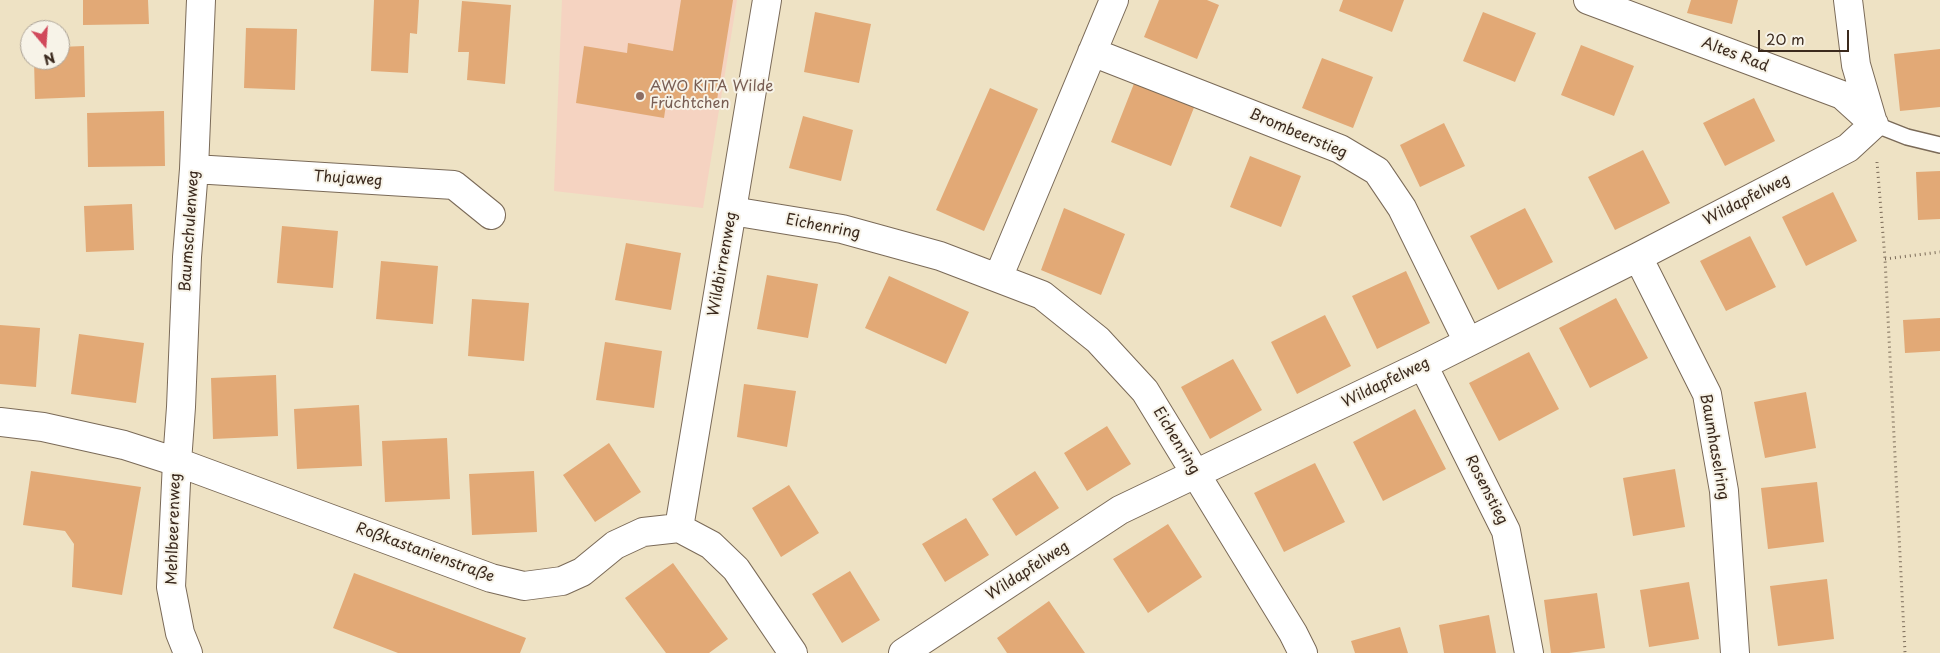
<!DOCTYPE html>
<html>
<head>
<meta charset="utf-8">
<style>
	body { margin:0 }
	#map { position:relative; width:1940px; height:653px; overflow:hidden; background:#eee2c4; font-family:"Playpen Sans",sans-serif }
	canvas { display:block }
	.north { position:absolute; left:20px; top:20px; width:50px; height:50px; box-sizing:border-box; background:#f7f3e8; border:1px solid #aca397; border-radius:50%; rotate:162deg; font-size:14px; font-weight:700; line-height:20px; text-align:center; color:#3b2a1e }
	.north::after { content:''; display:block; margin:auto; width:18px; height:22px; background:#d1495b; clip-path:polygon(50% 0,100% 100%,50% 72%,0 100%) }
	.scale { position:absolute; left:1758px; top:30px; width:91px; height:22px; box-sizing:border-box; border:2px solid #3b2a1e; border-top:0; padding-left:6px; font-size:15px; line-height:18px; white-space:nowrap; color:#3b2a1e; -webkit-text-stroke:4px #f7f3e8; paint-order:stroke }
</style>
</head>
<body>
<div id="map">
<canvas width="1940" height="653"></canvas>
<div class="north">N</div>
<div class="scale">20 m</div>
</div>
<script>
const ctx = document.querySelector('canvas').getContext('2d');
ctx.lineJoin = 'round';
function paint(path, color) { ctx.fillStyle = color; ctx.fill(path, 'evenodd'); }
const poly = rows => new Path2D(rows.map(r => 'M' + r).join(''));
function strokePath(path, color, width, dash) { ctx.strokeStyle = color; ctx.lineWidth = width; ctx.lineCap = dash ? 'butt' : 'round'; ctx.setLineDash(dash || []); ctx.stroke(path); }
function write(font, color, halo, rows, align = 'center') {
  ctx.font = font + ' "Playpen Sans",sans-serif'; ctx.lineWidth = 4; ctx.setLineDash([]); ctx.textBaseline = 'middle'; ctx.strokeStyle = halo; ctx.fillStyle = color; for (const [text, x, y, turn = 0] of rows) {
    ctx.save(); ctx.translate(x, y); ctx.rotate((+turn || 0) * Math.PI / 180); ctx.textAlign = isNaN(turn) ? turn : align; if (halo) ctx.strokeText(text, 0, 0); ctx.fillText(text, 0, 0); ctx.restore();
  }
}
paint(poly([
	[562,0,737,0,703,208,554,191]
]), '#f5d3c1');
paint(poly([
	[83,0,148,0,149,24,83,25],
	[374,0,419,0,417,34,410,33,408,73,371,71],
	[681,0,733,0,716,106,667,98,664,118,576,103,584,46,627,53,628,43,673,51],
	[1159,0,1207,0,1219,5,1197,59,1144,37],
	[1343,0,1404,0,1392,32,1339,11],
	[1691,0,1738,0,1732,24,1687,13],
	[462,1,511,5,505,84,467,80,469,52,458,52],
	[815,12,871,24,859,83,804,72],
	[1483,12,1536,33,1515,82,1463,61],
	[246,28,297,29,295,90,244,88],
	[1581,45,1634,66,1614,116,1561,95],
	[84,46,85,97,35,99,34,60,60,60,60,47],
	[1940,49,1940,107,1900,111,1894,54],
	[1322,58,1373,77,1353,128,1302,108],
	[1135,81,1195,105,1171,166,1111,142],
	[990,88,1038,109,984,231,936,210],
	[1754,98,1775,141,1725,166,1703,123],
	[164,111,165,166,88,167,87,113],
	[803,116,853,130,841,181,789,168],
	[1444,123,1465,166,1420,187,1400,145],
	[1643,150,1670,203,1615,230,1588,177],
	[1250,156,1301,176,1281,227,1230,207],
	[1940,171,1940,219,1918,220,1916,172],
	[1833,192,1857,241,1806,266,1782,217],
	[132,204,134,250,86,252,84,206],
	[1064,208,1125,234,1101,295,1041,270],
	[1525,208,1553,262,1498,290,1470,236],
	[282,226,338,231,333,288,277,283],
	[1750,236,1776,287,1726,311,1700,261],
	[626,243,681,253,671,310,615,300],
	[381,261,438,266,433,324,376,319],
	[1406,271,1430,323,1377,349,1352,296],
	[767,275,818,284,808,338,757,329],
	[889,276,969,312,946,364,865,328],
	[1616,298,1648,358,1590,388,1559,328],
	[472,299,529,303,524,361,468,356],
	[1325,315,1351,366,1297,394,1271,342],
	[1940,318,1940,351,1905,353,1903,320],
	[0,325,40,328,36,387,0,384],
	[79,334,144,343,136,403,71,394],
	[605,342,662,351,654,408,596,400],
	[1529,352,1559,409,1499,441,1469,383],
	[1233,359,1262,410,1210,439,1181,387],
	[276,375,278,436,213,439,211,378],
	[744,384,796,391,787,447,737,437],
	[1806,392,1816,448,1765,458,1754,402],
	[359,405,362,466,297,469,294,409],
	[1415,409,1446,469,1383,501,1353,442],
	[1107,426,1131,464,1087,491,1064,453],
	[447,438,450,499,385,502,382,441],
	[609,443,641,492,595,522,563,475],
	[1315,463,1345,522,1284,552,1254,493],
	[1675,469,1685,527,1633,536,1623,478],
	[31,471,141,487,122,595,72,587,74,544,65,531,23,525],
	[534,471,537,532,472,535,469,474],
	[1035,471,1059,508,1016,536,992,499],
	[1817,482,1824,542,1768,549,1761,488],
	[789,485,819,533,781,557,752,508],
	[966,518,989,555,945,582,922,544],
	[1168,524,1202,577,1148,613,1113,559],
	[673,563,728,639,709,653,666,653,625,598],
	[850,571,880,620,842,643,812,594],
	[354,573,526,638,520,653,398,653,333,628],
	[1827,579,1834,639,1778,646,1770,586],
	[1689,582,1699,639,1649,647,1640,590],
	[1597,593,1605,648,1569,653,1551,653,1544,600],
	[1049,601,1085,653,1007,653,997,638],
	[1489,615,1496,653,1444,653,1439,625],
	[1400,627,1408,653,1355,653,1351,641]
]), '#e2a976');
const service = poly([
	[1874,124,1907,137,1940,145]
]);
const minor = poly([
	[1588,0,1842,95,1874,124],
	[1848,0,1856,65,1873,123],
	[1092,52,1340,149,1377,171,1402,208,1468,342],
	[194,169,454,185,491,215],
	[732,211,842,229,940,256,1042,295,1098,340,1145,391,1293,633,1303,653],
	[1638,257,1707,394,1724,491,1735,653],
	[998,278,1114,0],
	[1423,365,1506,531,1529,653],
	[0,422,43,427,124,445,177,462,491,578,524,586,562,581,582,572,615,545,643,532,679,528,711,545,736,569,793,653],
	[679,528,767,0],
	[188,653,180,633,171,587,177,462,181,407,187,257,194,169,201,0],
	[903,653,1120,510,1423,365,1638,257,1848,148,1874,124]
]);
strokePath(service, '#7a6a58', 18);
strokePath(minor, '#7a6a58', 30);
strokePath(poly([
	[1877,162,1885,259,1905,653],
	[1885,259,1940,252]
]), '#7a6a58', 3, [1, 4]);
strokePath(service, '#fff', 15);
strokePath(minor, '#fff', 28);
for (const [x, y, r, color] of [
	[640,96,5,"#8d6e63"]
]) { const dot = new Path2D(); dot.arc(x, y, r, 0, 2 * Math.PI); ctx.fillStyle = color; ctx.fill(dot); strokePath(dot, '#f7f3e8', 2); }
write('15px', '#3b2a1e', '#f7f3e8', [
	["Altes Rad",1735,55,21],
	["Brombeerstieg",1298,134,23],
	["Thujaweg",348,179,4],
	["Wildapfelweg",1747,200,-27],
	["Eichenring",823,227,11],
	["Baumschulenweg",190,231,-86],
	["Wildbirnenweg",723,264,-80],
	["Wildapfelweg",1386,383,-26],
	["Eichenring",1176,441,59],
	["Baumhaselring",1714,447,80],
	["Rosenstieg",1486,490,63],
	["Mehlbeerenweg",174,529,-88],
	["Roßkastanienstraße",425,553,20],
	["Wildapfelweg",1028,571,-33]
]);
write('15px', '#785e54', '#f7f3e8', [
	["AWO KITA Wilde",650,87],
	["Früchtchen",650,104]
], 'left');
</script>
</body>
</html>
